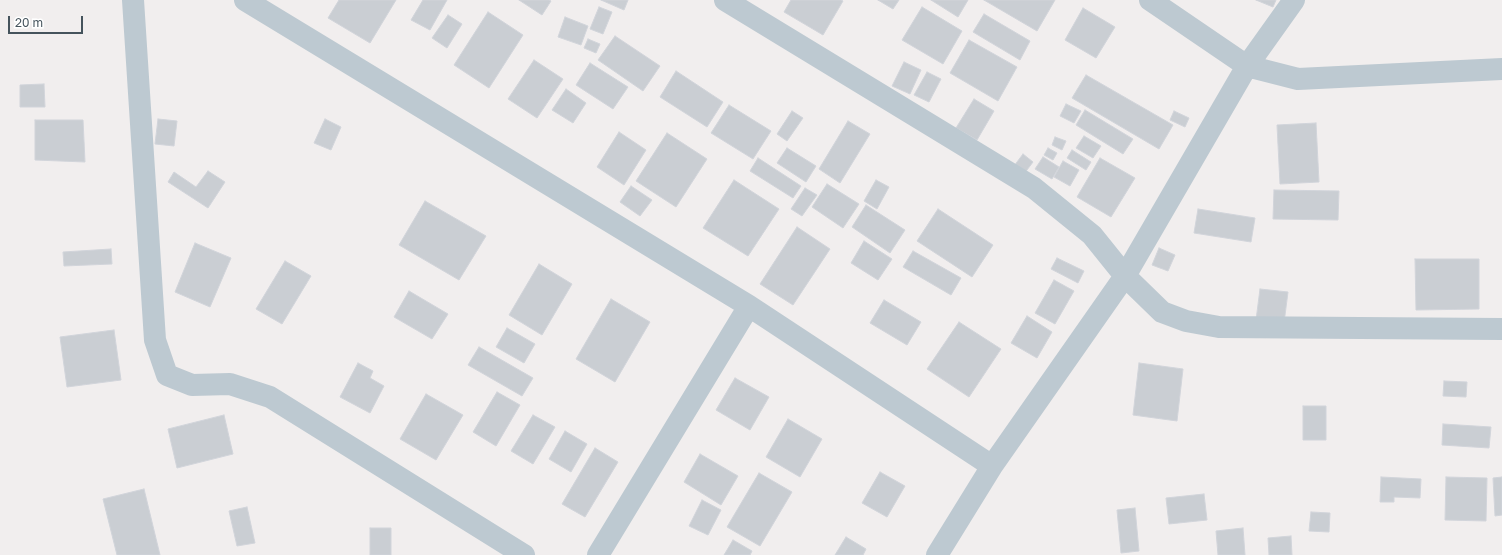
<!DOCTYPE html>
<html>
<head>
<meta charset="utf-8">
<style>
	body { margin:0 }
	#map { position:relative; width:1502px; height:555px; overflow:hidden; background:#f1eeee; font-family:"Golos Text",sans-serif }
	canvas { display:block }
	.scale { position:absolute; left:8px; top:16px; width:75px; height:18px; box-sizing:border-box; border:2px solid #45535c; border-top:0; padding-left:5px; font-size:12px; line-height:14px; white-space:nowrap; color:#45535c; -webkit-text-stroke:3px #fff; paint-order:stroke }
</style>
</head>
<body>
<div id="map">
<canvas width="1502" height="555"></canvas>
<div class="scale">20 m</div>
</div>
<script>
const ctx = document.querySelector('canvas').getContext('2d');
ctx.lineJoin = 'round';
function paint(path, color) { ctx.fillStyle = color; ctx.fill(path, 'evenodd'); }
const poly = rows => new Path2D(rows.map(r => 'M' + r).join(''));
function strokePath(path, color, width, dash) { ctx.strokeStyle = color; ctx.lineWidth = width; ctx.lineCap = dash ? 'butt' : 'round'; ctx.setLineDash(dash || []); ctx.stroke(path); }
const building = poly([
	[339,0,396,0,370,43,328,18,339,0],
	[423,0,447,0,430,30,411,20,423,0],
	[519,0,549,0,551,1,542,15,519,0],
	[601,0,628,0,624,10,601,0],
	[791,0,841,0,843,1,823,35,784,12,791,0],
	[878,0,899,0,893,9,878,0],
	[931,0,968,0,958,17,931,0],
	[984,0,1055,0,1037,31,984,0],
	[1256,0,1276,0,1273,7,1256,0],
	[599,7,612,12,603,34,590,29,599,7],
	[922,7,962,31,943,64,902,40,922,7],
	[1083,8,1115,27,1096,58,1065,40,1083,8],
	[488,12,523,35,489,88,454,65,488,12],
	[984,14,1030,41,1020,60,973,32,984,14],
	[448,15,462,24,447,48,432,38,448,15],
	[565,17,588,26,581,45,558,37,565,17],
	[615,36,660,66,643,91,598,60,615,36],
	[588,39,600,44,596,53,584,48,588,39],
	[969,40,1017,67,998,101,950,73,969,40],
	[534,60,563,79,537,118,508,99,534,60],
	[904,62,921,70,910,94,892,86,904,62],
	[590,63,628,87,613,109,576,85,590,63],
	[676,71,723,102,707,127,660,97,676,71],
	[927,72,941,79,929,102,914,95,927,72],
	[1086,75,1173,125,1159,149,1072,98,1086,75],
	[44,84,45,107,20,107,20,85,44,84],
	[566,89,586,103,573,123,552,110,566,89],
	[974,99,994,111,977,140,956,128,974,99],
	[1066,104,1081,111,1074,123,1060,116,1066,104],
	[729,105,771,131,753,159,711,133,729,105],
	[1085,110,1133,139,1123,154,1076,125,1085,110],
	[792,111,803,118,787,141,777,134,792,111],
	[1174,111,1189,118,1185,127,1170,120,1174,111],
	[158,119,177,121,174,146,155,144,158,119],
	[325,119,341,127,331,150,314,143,325,119],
	[35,120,83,120,85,162,35,160,35,120],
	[848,121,870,134,840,183,819,169,848,121],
	[1316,123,1319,182,1280,184,1277,125,1316,123],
	[619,132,646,150,624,185,597,167,619,132],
	[667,133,707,159,676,207,636,181,667,133],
	[1084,136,1101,146,1093,158,1076,148,1084,136],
	[1055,137,1066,141,1062,150,1052,145,1055,137],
	[787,148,816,166,806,182,777,163,787,148],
	[1048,148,1057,153,1053,160,1044,155,1048,148],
	[1072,150,1091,162,1086,170,1067,158,1072,150],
	[1023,154,1033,162,1021,178,1011,170,1023,154],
	[1043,157,1059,167,1052,179,1035,169,1043,157],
	[758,158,801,186,793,198,750,171,758,158],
	[1100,158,1135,178,1111,217,1077,197,1100,158],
	[1063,161,1079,170,1070,186,1054,177,1063,161],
	[208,171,225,182,208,208,168,182,174,172,196,187,208,171],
	[734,180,779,209,748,256,703,228,734,180],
	[876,180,889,187,877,209,864,201,876,180],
	[827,184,859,204,843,228,812,207,827,184],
	[631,186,652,200,640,216,620,202,631,186],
	[805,188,817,195,802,216,791,209,805,188],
	[1274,190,1339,191,1338,220,1273,219,1274,190],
	[425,201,486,236,459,280,399,245,425,201],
	[866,205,905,230,890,253,852,227,866,205],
	[938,209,993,245,972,277,917,241,938,209],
	[1198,209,1255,218,1251,242,1194,233,1198,209],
	[797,227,830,249,793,305,760,284,797,227],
	[864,241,892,259,878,280,851,263,864,241],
	[195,243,231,258,210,307,175,292,195,243],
	[1159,248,1175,255,1168,271,1152,265,1159,248],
	[111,249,112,264,64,266,63,252,111,249],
	[913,251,961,278,951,295,903,267,913,251],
	[1057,258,1084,271,1078,283,1051,269,1057,258],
	[1415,259,1479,259,1479,309,1416,310,1415,259],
	[285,261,311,276,282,324,256,309,285,261],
	[539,264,572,284,542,335,509,315,539,264],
	[1054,280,1074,291,1055,324,1035,313,1054,280],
	[1260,289,1288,292,1284,323,1256,320,1260,289],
	[409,291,448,314,432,339,394,317,409,291],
	[611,299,650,322,615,382,576,359,611,299],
	[884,300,921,322,907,345,870,323,884,300],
	[1027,316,1052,332,1037,358,1011,343,1027,316],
	[959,322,1001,349,969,397,927,369,959,322],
	[507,328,535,344,524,363,496,347,507,328],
	[114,330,121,380,67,387,60,337,114,330],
	[479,347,533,378,522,396,468,365,479,347],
	[358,363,373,371,370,378,384,386,370,413,340,397,358,363],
	[1139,363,1183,369,1177,421,1133,415,1139,363],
	[735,378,769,397,750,430,716,410,735,378],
	[1444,381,1467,382,1466,397,1443,396,1444,381],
	[497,392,520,405,496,446,473,432,497,392],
	[426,394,463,415,436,460,400,439,426,394],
	[1303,406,1326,406,1326,440,1303,440,1303,406],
	[224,415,233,454,177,468,168,429,224,415],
	[533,415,555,427,533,464,511,451,533,415],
	[788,419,822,439,800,477,766,457,788,419],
	[1443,424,1491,427,1489,448,1442,445,1443,424],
	[565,431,587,444,571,472,549,459,565,431],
	[595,448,618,462,585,517,562,504,595,448],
	[700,454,738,476,721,505,684,482,700,454],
	[880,472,905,486,887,517,862,503,880,472],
	[759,473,792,492,760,546,727,527,759,473],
	[1381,477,1421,479,1420,498,1394,497,1394,502,1380,502,1381,477],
	[1446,477,1487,478,1486,521,1445,520,1446,477],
	[1502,477,1502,515,1495,516,1493,478,1502,477],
	[144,489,160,555,117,555,103,499,144,489],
	[1204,494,1207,520,1169,524,1166,498,1204,494],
	[702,500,721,510,708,535,689,526,702,500],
	[247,507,255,543,237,546,229,511,247,507],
	[1135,508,1139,551,1121,553,1117,510,1135,508],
	[1311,512,1330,513,1329,532,1309,531,1311,512],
	[370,528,391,528,391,555,370,555,370,528],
	[1243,528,1245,555,1218,555,1216,531,1243,528],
	[1291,536,1292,555,1269,555,1268,538,1291,536],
	[846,537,866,549,863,555,835,555,846,537],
	[733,540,752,551,750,555,724,555,733,540]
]);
paint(building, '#caced3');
strokePath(building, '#d1d4da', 1);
strokePath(poly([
	[133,0,155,340,167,375,192,385,230,384,270,397,524,555],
	[245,0,749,306,992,466],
	[725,0,1034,188,1092,235,1125,276,1162,312,1186,321,1219,327,1502,329],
	[1150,0,1247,66,1298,79,1502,69],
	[598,555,749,306],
	[937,555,992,466,1125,276,1247,66,1294,0]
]), '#bdc9d1', 22);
</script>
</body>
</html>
